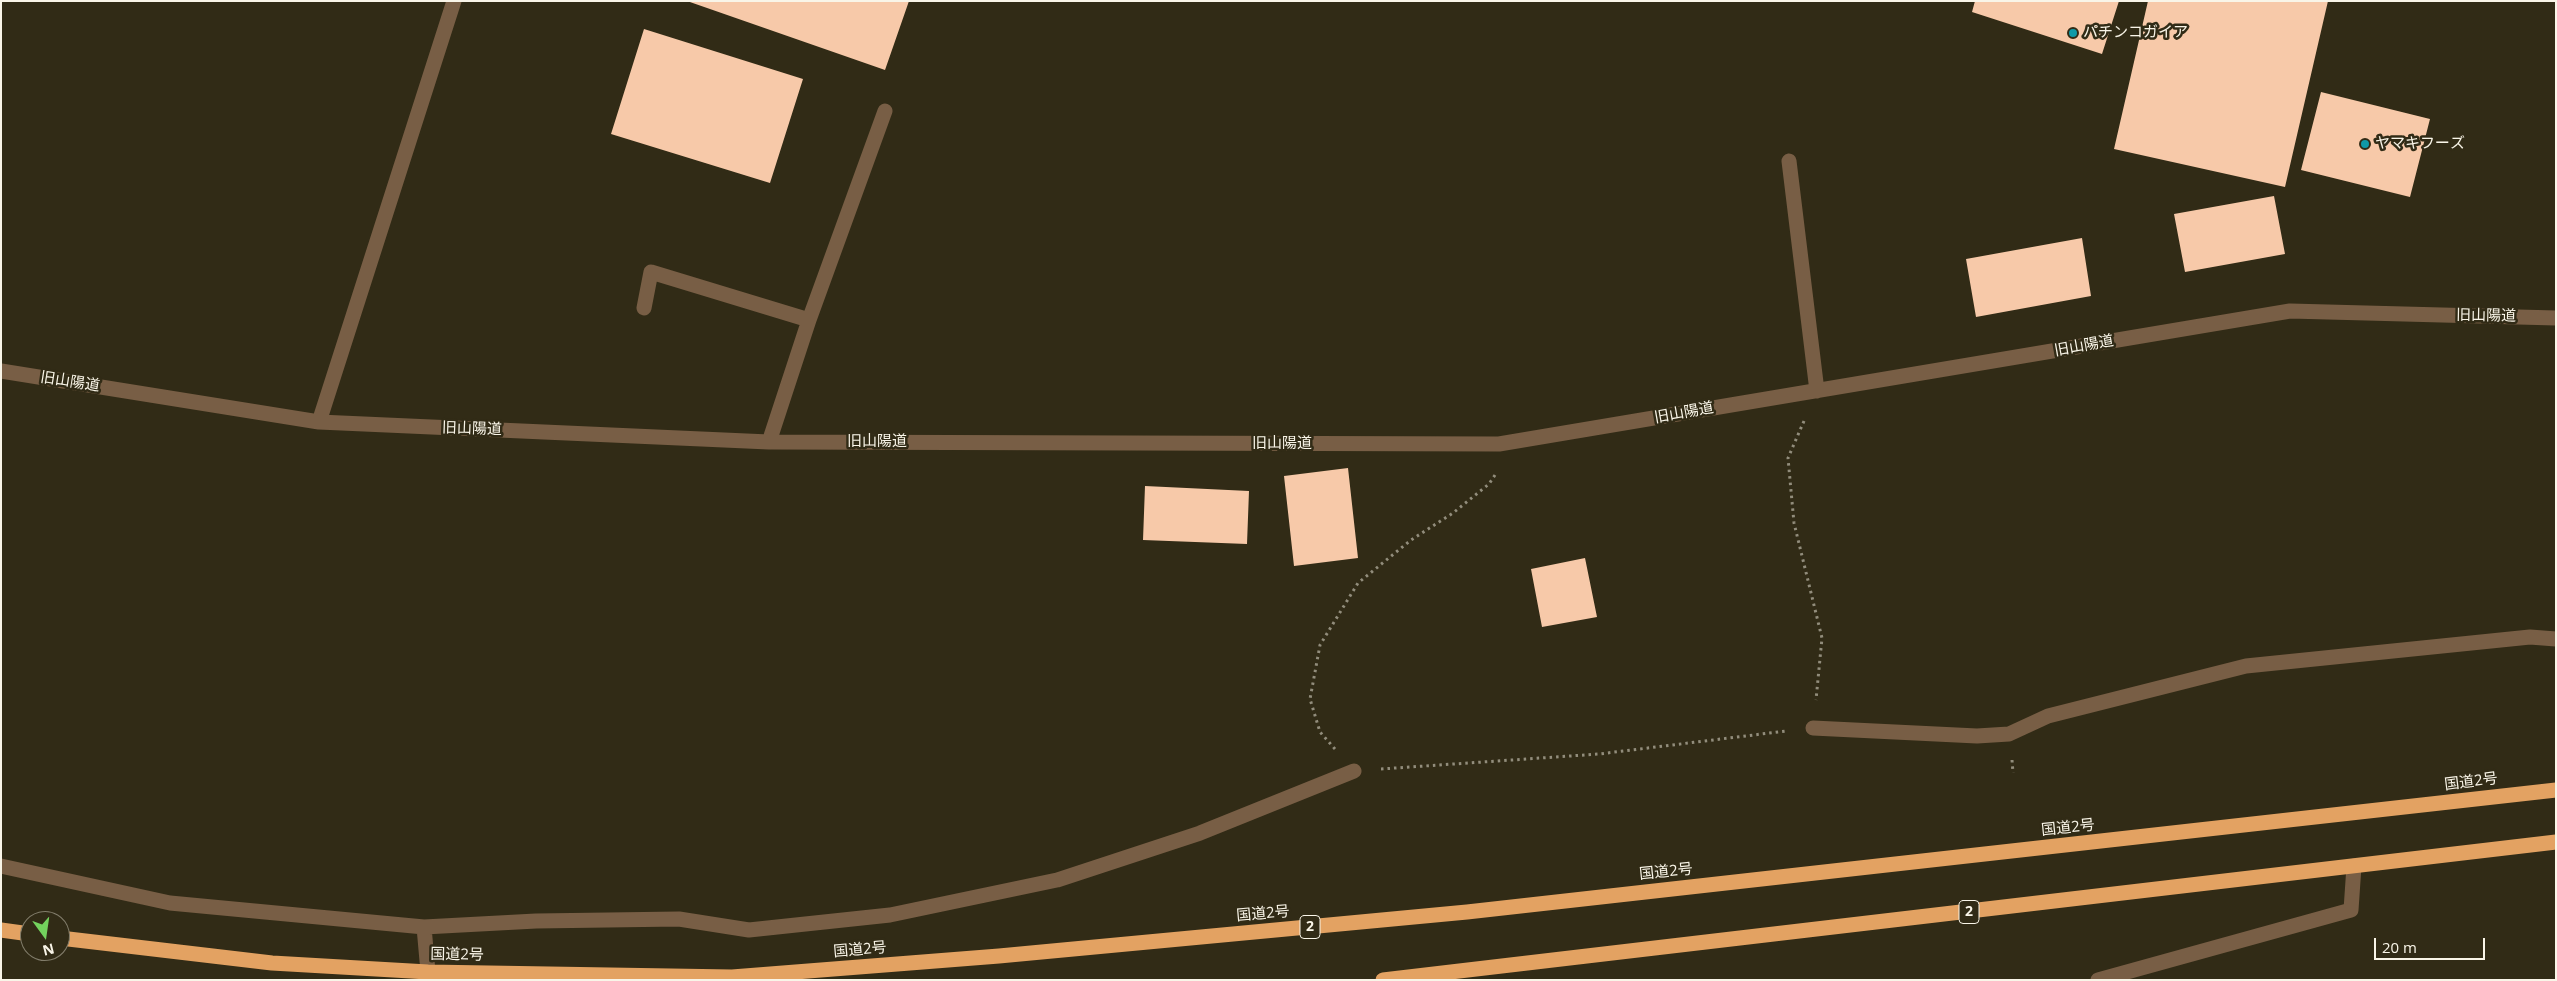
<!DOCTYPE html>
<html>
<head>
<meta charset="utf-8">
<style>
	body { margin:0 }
	#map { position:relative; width:2557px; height:981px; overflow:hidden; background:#312b16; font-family:"Open Sans",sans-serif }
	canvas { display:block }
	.frame { position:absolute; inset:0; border:2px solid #f9f5e8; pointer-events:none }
	.north { position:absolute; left:20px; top:911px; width:50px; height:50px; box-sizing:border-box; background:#312b16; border:1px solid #817c6a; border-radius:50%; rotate:166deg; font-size:14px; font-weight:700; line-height:20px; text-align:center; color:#f9f5e8 }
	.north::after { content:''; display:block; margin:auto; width:18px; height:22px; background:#73d25d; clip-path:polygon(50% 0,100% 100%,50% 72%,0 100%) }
	.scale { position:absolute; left:2374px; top:938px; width:111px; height:22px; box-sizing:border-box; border:2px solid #f9f5e8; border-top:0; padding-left:6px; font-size:15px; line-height:18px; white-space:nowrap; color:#f9f5e8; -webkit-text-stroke:4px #312b16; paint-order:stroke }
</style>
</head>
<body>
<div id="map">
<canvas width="2557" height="981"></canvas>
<div class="frame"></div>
<div class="north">N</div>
<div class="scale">20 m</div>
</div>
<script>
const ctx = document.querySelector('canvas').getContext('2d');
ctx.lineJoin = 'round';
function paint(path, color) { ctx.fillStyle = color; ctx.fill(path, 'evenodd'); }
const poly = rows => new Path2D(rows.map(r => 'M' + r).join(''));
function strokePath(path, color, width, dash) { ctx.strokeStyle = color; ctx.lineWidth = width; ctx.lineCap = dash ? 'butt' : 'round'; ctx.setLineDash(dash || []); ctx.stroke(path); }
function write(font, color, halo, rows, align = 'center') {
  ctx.font = font + ' "Open Sans","Noto Sans JP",sans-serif'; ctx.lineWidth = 5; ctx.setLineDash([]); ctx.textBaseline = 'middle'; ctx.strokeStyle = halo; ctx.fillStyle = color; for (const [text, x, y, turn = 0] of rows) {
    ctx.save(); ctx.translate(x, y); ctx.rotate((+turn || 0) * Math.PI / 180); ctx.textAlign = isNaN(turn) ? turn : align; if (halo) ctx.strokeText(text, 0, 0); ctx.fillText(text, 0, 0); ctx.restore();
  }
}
paint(poly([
	[687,1,909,1,885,70],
	[1975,1,2119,1,2102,54,1972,12],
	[2148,1,2328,1,2285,187,2114,149],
	[644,29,803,79,770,183,611,134],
	[2321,92,2430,119,2410,197,2301,170],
	[2274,196,2285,254,2185,272,2174,214],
	[2082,238,2091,296,1976,317,1966,259],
	[1348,468,1358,558,1294,566,1284,476],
	[1145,486,1249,491,1247,544,1143,540],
	[1585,558,1597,617,1542,627,1531,569]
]), '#f7c9a9');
strokePath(poly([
	[1804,421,1788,458,1794,523,1822,638,1816,700],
	[1335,749,1320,732,1310,699,1320,645,1358,583,1411,540,1453,513,1489,484,1497,472],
	[2012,760,2013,773],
	[1381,769,1599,754,1786,731]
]), '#928d7c', 3, [2.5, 4]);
strokePath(poly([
	[1789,161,1817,391],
	[644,308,651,272,809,320],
	[1,371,319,422,769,442,1499,444,2290,311,2556,318],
	[319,422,454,1],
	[769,442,809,320,885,111],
	[1813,728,1977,736,2009,734,2048,716,2246,666,2530,637,2556,639],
	[1,866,170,903,424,927,536,921,679,919,749,930,890,915,1057,880,1200,833,1354,771],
	[424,927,428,972],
	[2098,980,2351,910,2354,866]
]), '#785e45', 15);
strokePath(poly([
	[1,930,30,934],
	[60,938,272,963,428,972,732,977,999,956,1467,912,2556,790],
	[1383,980,2556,842]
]), '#e3a262', 15);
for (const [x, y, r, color] of [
	[2073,33,5,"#0f9aa8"],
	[2365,144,5,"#0f9aa8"]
]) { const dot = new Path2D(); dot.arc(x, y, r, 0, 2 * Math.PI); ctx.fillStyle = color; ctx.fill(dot); strokePath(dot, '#312b16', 2); }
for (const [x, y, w] of [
	[1969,912,20],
	[1310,927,20]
]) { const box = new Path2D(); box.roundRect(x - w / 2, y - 11.5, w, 23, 4); ctx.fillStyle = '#312b16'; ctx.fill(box); strokePath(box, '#f9f5e8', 1); }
write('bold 14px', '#f9f5e8', null, [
	["2",1969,912],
	["2",1310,927]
]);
write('15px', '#f9f5e8', '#312b16', [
	["パチンコガイア",2083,33],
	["ヤマキフーズ",2375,144]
], 'left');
write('15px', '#f9f5e8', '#312b16', [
	["旧山陽道",2486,316,1],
	["旧山陽道",2084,346,-10],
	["旧山陽道",70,382,9],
	["旧山陽道",1684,413,-10],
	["旧山陽道",472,429,2],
	["旧山陽道",877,442],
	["旧山陽道",1282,444],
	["国道2号",2471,782,-7],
	["国道2号",2068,828,-6],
	["国道2号",1666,872,-6],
	["国道2号",1263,914,-5],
	["国道2号",860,950,-5],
	["国道2号",457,955,1]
]);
</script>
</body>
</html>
